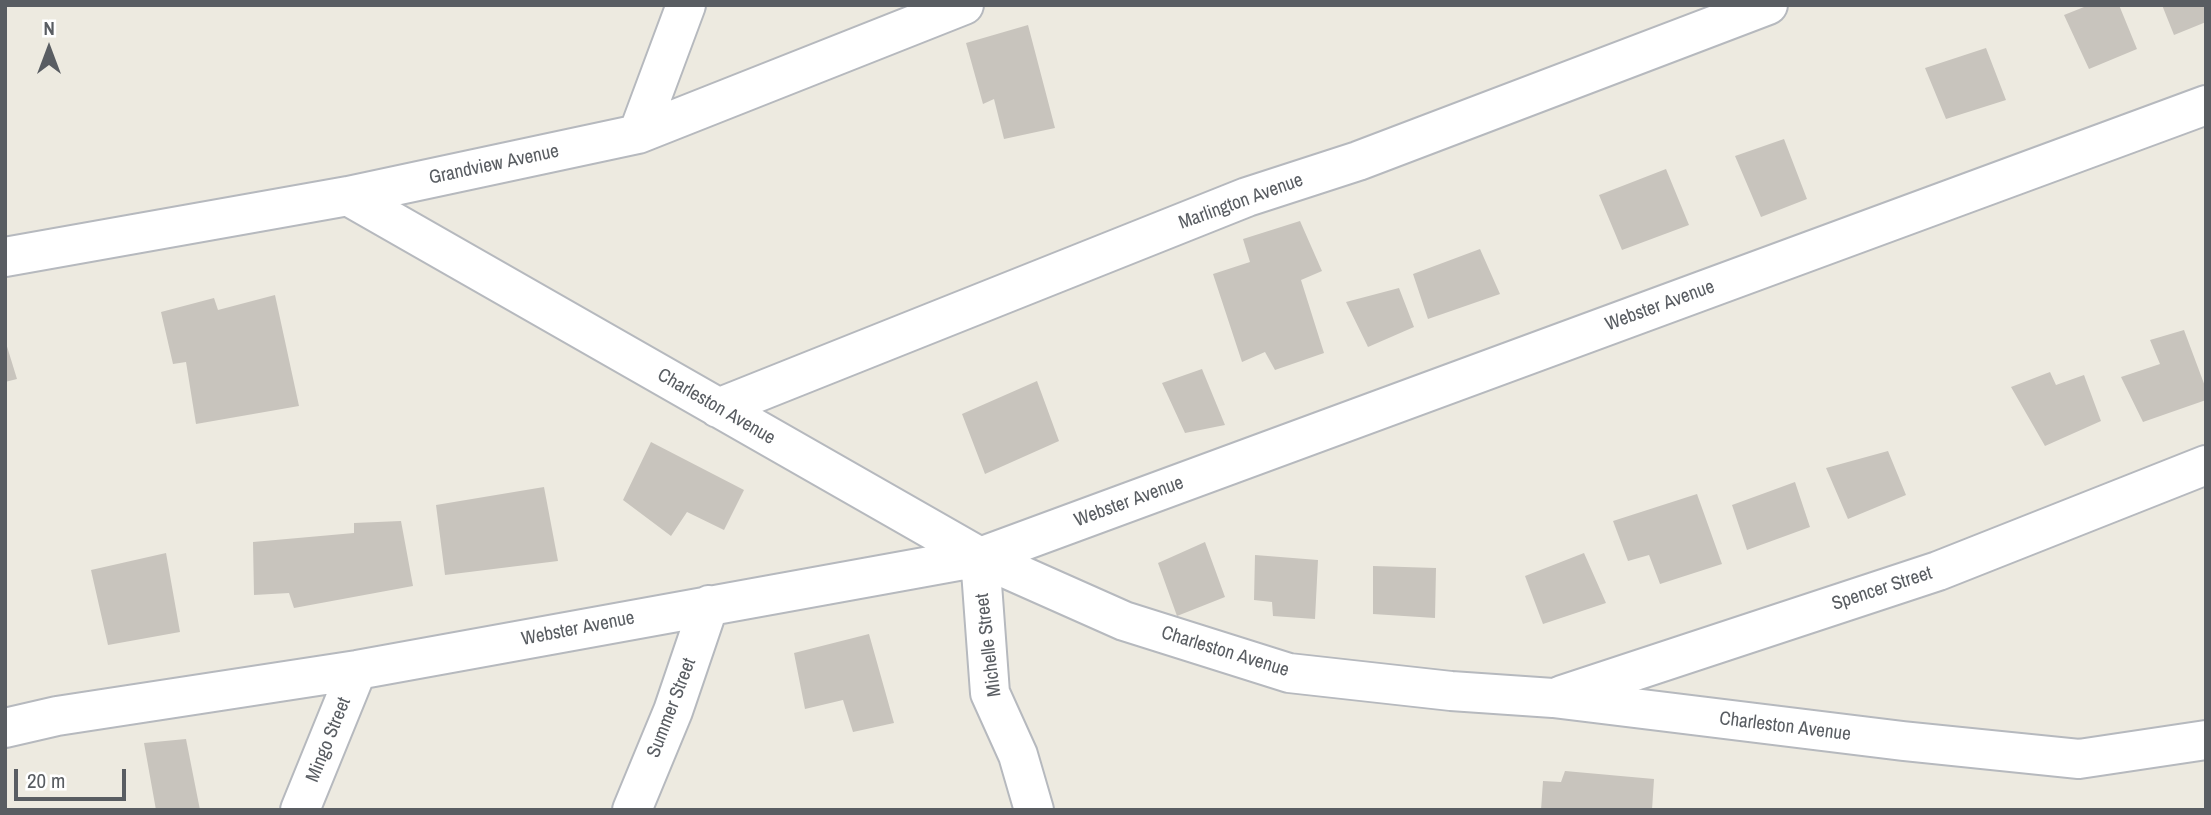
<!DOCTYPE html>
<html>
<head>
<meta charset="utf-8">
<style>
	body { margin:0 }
	#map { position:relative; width:2211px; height:815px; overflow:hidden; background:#edeae0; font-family:"Archivo Narrow",sans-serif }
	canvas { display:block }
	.frame { position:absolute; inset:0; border:7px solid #595d62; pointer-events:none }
	.north { position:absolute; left:14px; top:14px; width:70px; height:70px; -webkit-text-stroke:5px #fff; paint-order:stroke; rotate:0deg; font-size:19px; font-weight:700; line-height:28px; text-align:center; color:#595d62 }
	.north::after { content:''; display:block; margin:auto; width:24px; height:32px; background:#595d62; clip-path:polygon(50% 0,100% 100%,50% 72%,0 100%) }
	.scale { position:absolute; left:14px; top:769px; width:112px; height:32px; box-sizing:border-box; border:4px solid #595d62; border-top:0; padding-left:9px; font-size:21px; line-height:24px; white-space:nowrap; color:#595d62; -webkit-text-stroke:5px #fff; paint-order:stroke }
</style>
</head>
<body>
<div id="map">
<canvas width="2211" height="815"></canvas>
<div class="frame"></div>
<div class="north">N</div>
<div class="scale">20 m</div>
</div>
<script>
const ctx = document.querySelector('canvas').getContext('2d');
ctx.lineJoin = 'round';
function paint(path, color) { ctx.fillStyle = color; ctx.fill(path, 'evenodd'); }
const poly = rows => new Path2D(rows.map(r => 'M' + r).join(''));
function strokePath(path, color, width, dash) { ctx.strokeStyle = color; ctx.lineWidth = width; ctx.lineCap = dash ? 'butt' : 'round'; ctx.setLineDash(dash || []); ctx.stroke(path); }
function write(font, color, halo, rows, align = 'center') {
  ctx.font = font + ' "Archivo Narrow",sans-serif'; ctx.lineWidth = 7; ctx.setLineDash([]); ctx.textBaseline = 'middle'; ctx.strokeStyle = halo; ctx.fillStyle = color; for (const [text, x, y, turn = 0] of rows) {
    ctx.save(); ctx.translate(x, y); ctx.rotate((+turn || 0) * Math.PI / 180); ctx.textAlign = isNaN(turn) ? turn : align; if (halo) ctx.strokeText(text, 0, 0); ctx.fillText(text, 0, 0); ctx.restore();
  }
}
paint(poly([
	[2089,5,2119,5,2137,49,2089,69,2064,15],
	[2162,5,2206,5,2206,22,2174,35],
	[1028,25,1055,128,1004,139,994,99,983,104,966,43],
	[1986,48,2006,100,1946,119,1925,68],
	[1784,139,1807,199,1761,217,1735,156],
	[1666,169,1689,225,1622,250,1599,195],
	[1300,221,1322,271,1301,280,1324,353,1275,370,1265,352,1242,362,1213,274,1250,262,1243,239],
	[1480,249,1500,294,1428,319,1413,274],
	[1399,288,1414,327,1368,347,1346,302],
	[275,295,299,406,196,424,186,362,173,364,161,312,214,298,218,310],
	[2184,330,2206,389,2206,400,2143,422,2121,377,2160,364,2150,340],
	[5,340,17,379,5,382],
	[1202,369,1225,425,1185,433,1162,383],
	[2050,372,2056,385,2084,375,2101,421,2045,446,2011,387],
	[1037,381,1059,441,985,474,962,414],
	[651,442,744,490,724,530,687,512,671,536,623,500],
	[1888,451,1906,495,1848,519,1826,468],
	[1795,482,1810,527,1747,550,1732,505],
	[544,487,558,561,445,575,436,505],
	[1697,494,1722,564,1660,584,1649,555,1628,561,1613,521],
	[401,521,413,586,294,608,289,593,254,595,253,542,354,533,354,523],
	[1205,542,1225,597,1177,616,1158,563],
	[166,553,180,632,108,645,91,570],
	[1584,553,1606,603,1543,624,1525,576],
	[1255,555,1318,560,1315,619,1273,616,1272,602,1254,600],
	[1373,566,1436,568,1435,618,1373,614],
	[869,634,894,723,853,732,843,700,805,709,794,653],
	[186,739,200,810,156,810,144,743],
	[1565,771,1654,779,1652,810,1541,810,1543,781,1561,782]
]), '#c8c4bd');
const minor = poly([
	[638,134,686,5],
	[348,196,980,557,1124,621,1289,673,1451,691,1553,698,1903,741,2079,759,2206,740],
	[5,257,348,196,638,134,964,5],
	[718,408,1247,197,1358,161,1768,5],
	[980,557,990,693,1018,755,1034,810],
	[1562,695,1938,571,2206,465],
	[5,728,57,716,357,670,980,557,2206,105],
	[300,810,357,670],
	[632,810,673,711,709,605]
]);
strokePath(minor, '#b6b9be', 42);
strokePath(minor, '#fff', 38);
write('19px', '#595d62', '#fff', [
	["Grandview Avenue",494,165,-12],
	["Marlington Avenue",1241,202,-20],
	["Webster Avenue",1660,306,-20],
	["Charleston Avenue",716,407,30],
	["Webster Avenue",1129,502,-20],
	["Spencer Street",1882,589,-18],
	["Webster Avenue",578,629,-11],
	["Michelle Street",989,645,-97],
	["Charleston Avenue",1225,652,17],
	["Summer Street",672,708,-69],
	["Charleston Avenue",1785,727,7],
	["Mingo Street",329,740,-68]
]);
</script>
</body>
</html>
